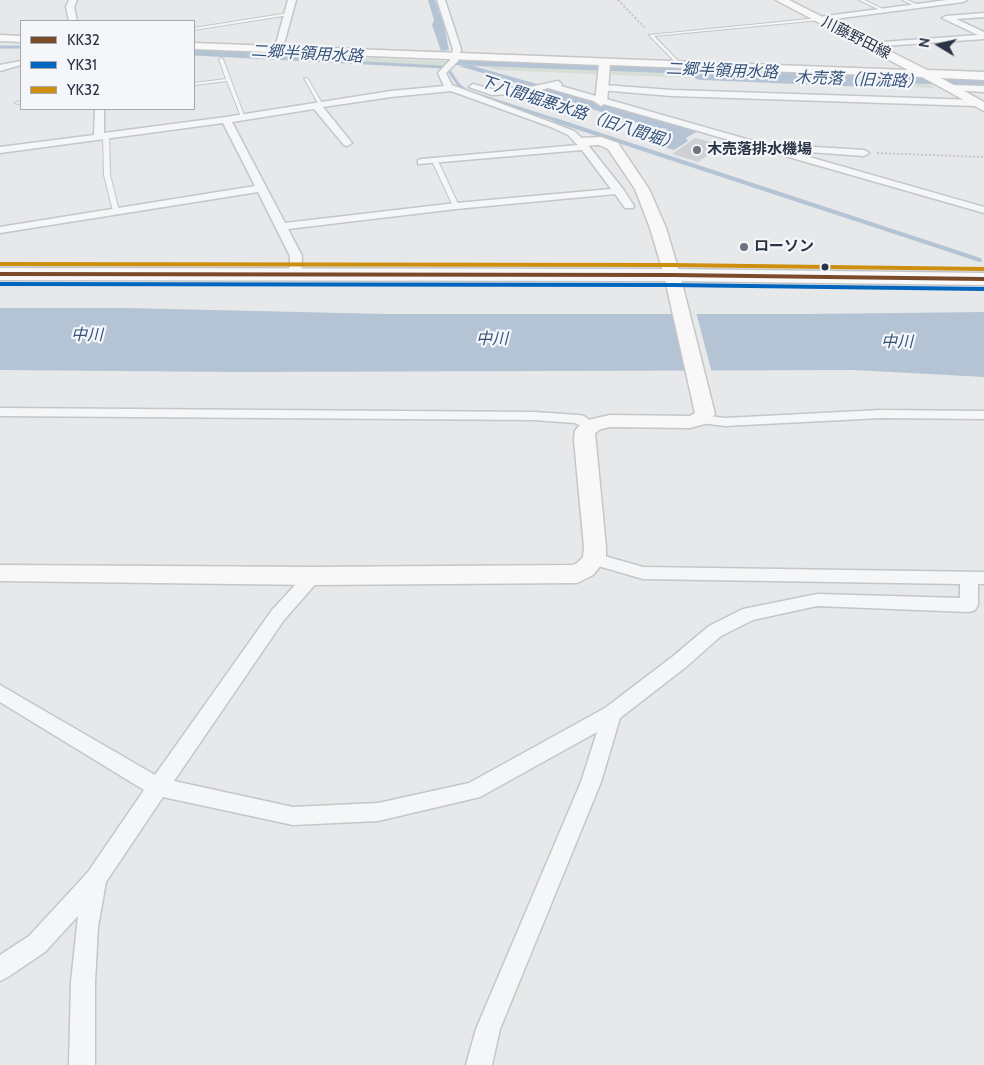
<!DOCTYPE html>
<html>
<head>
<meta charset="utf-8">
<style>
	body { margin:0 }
	#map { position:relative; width:984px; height:1065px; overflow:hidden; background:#e6e8ea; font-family:Cabin,sans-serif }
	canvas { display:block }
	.legend { position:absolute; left:20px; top:20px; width:175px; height:90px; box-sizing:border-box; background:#f4f6f9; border:1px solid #a4a8b1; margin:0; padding:6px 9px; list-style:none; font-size:15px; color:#2b3445 }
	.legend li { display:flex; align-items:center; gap:10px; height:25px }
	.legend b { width:25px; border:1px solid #a4a8b1 }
	.north { position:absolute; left:914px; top:20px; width:50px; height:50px; -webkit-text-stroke:4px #f4f6f9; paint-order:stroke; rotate:279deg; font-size:14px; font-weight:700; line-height:20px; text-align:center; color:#2b3445 }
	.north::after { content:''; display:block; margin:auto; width:18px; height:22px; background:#2b3445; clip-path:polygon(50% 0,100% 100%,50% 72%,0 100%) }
</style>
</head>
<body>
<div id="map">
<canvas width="984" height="1065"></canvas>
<ul class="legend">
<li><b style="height:6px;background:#7a4b2a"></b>KK32</li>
<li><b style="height:6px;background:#0065bd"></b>YK31</li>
<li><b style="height:6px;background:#ce8f0e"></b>YK32</li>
</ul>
<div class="north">N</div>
</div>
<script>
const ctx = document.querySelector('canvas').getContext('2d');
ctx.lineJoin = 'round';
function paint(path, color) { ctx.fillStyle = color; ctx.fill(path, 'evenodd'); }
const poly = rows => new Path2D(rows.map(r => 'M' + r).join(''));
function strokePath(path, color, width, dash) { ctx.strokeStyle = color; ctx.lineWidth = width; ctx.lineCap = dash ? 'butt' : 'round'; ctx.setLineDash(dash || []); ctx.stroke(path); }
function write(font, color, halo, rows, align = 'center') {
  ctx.font = font + ' Cabin,"Noto Sans JP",sans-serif'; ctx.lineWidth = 4.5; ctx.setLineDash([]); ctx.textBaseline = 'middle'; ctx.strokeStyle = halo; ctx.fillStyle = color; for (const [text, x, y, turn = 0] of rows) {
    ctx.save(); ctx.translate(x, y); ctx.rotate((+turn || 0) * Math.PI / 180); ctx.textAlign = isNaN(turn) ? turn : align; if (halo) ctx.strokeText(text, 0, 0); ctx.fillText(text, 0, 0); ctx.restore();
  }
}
paint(poly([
	[194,50,441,61,921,79,935,88,496,70,471,64,440,66,194,54]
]), '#d6ded6');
paint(poly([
	[428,0,435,0,444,25,449,50,441,51,432,25,434,20],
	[470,65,593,100,593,106,459,66],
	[677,68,914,77,915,78,677,69],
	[613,107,616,107,698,131,686,138,688,141,674,150,652,143,667,129,611,112],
	[0,308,126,308,386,314,806,314,984,312,984,377,854,370,238,372,0,370]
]), '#b4c4d5');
paint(poly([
	[673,312,696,312,712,373,687,373]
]), '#e6e8ea');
strokePath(poly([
	[0,47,21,47],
	[194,54,441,67,450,72,458,84,466,91,559,121]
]), '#b4c4d5', 3);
strokePath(poly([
	[555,120,980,260]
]), '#b4c4d5', 4);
paint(poly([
	[194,44,323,50,329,51,332,55,329,59,323,60,194,54,194,44],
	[459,56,725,65,731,66,734,71,858,75,861,72,867,71,984,74,984,86,901,83,899,86,892,88,702,80,696,79,693,74,453,65,450,61,453,57,459,56],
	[548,84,666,119,669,123,666,127,659,129,541,94,539,90,541,86,548,84]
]), '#b4c4d5');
paint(poly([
	[695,138,722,145,698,162,672,154]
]), '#ced0d3');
const lane = poly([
	[859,0,864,0,887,11,884,12,859,0],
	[902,0,907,0,921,6,918,7,902,0],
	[288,13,289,15,194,30,194,28,288,13],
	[819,18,820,20,654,36,681,64,679,66,649,35,819,18],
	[221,58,223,59,245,118,241,117,227,81,194,85,194,83,226,79,219,59,221,58],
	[304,78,308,79,323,105,323,106,319,105,304,78],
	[21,101,21,103,17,104,15,103,21,101],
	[106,134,109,136,110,175,119,211,116,213,113,211,104,175,103,136,106,134],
	[435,159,438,161,459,206,458,207,453,206,432,161,435,159]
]);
const street = poly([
	[69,0,77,0,74,7,77,21,69,21,66,7,69,0],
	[288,0,296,0,284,44,278,52,272,52,271,50,276,44,288,0],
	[437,0,445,0,461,49,458,61,446,73,452,85,574,131,584,140,623,189,634,206,633,208,625,208,615,194,456,209,288,229,302,256,301,276,295,280,289,276,290,256,258,192,0,233,0,227,255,186,223,123,0,153,0,147,94,135,95,109,104,109,104,133,226,117,391,91,444,86,438,73,450,60,453,49,437,0],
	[451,91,551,127,568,135,578,145,422,159,418,160,418,164,582,150,611,189,456,203,285,223,232,122,314,109,344,145,347,146,352,143,323,107,391,97,451,91],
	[947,0,967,0,963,2,819,21,815,19,819,17,947,0],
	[984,13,984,17,956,19,984,32,984,39,869,47,865,45,869,43,978,35,942,18,946,16,984,13],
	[21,61,21,65,0,71,0,65,21,61],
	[558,81,562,84,561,86,984,207,984,213,548,88,531,93,492,95,469,87,473,84,492,89,530,87,558,81],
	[603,85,672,90,976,100,980,103,976,106,672,96,600,90,599,88,603,85],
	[951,85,984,86,984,92,948,90,948,86,951,85],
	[798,146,864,150,869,153,864,156,795,151,795,147,798,146],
	[0,408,534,412,579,415,584,416,598,427,596,430,591,431,575,423,534,420,0,416,0,408],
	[881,410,984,411,984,419,881,418,725,426,701,423,696,422,694,419,696,416,701,415,725,418,881,410],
	[594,553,643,567,984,572,984,584,978,584,978,605,975,610,969,612,817,606,753,620,721,636,686,667,620,718,601,782,500,1029,492,1065,466,1065,476,1029,581,782,597,732,480,797,378,821,293,825,163,797,106,882,98,927,95,982,95,1065,69,1065,71,982,78,916,45,952,8,977,0,981,0,955,29,936,88,872,144,790,0,702,0,685,155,775,272,610,307,572,313,570,319,572,321,576,319,580,284,620,174,781,293,807,378,803,469,783,605,708,672,657,709,626,743,609,817,594,960,598,960,584,643,579,588,563,586,559,588,555,594,553]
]);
const secondary = poly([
	[776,0,789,0,927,70,984,72,984,80,941,78,984,102,984,111,922,77,610,65,607,102,601,106,595,102,599,65,194,49,194,43,908,70,776,0],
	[0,35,21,36,21,42,0,41,0,35],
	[601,137,618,143,649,189,666,228,680,275,715,414,708,423,690,428,610,427,601,429,595,433,606,547,606,559,593,575,577,583,313,585,0,581,0,565,313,567,573,565,577,563,583,557,584,547,574,440,575,431,578,427,588,420,610,415,690,416,695,413,664,275,650,228,635,189,608,149,599,145,581,146,574,142,581,138,601,137]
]);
const primary = poly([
	[0,268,672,269,984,273,984,285,672,281,0,280,0,268]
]);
strokePath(lane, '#c4c6c8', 2);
strokePath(street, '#c4c6c8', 3);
strokePath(secondary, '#c4c6c8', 3);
strokePath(primary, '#c2c5c8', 3);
strokePath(poly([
	[618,0,646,29],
	[877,153,984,157]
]), '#c5c6ca', 2, [2, 2]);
paint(lane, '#f5f6f7');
paint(street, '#f5f6f7');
paint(secondary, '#f8f8f8');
paint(primary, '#f8f8f8');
paint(poly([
	[0,272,672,273,984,277,984,281,672,277,0,276,0,272]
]), '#7a4b2a');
paint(poly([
	[0,282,672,283,984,287,984,291,672,287,0,286,0,282]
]), '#0065bd');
paint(poly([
	[0,262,672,263,984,267,984,271,672,267,0,266,0,262]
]), '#ce8f0e');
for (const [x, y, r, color] of [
	[697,150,5,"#6c737f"],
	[744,247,5,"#6c737f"],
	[825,267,4.5,"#2b3445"]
]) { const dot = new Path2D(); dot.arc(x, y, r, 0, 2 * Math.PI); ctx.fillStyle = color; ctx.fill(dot); strokePath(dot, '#f4f6f9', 2); }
write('15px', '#2b3445', '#f4f6f9', [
	["川藤野田線",856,38,27]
]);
write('bold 15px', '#2b3445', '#f4f6f9', [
	["木売落排水機場",707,150],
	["ローソン",754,247]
], 'left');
write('italic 16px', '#34527a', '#f4f6f9', [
	["二郷半領用水路",307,54,3],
	["二郷半領用水路",722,71,2],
	["木売落（旧流路）",859,80,2],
	["下八間堀悪水路（旧八間堀）",579,113,18],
	["中川",87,335],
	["中川",492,339],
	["中川",897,342]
]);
</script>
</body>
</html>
